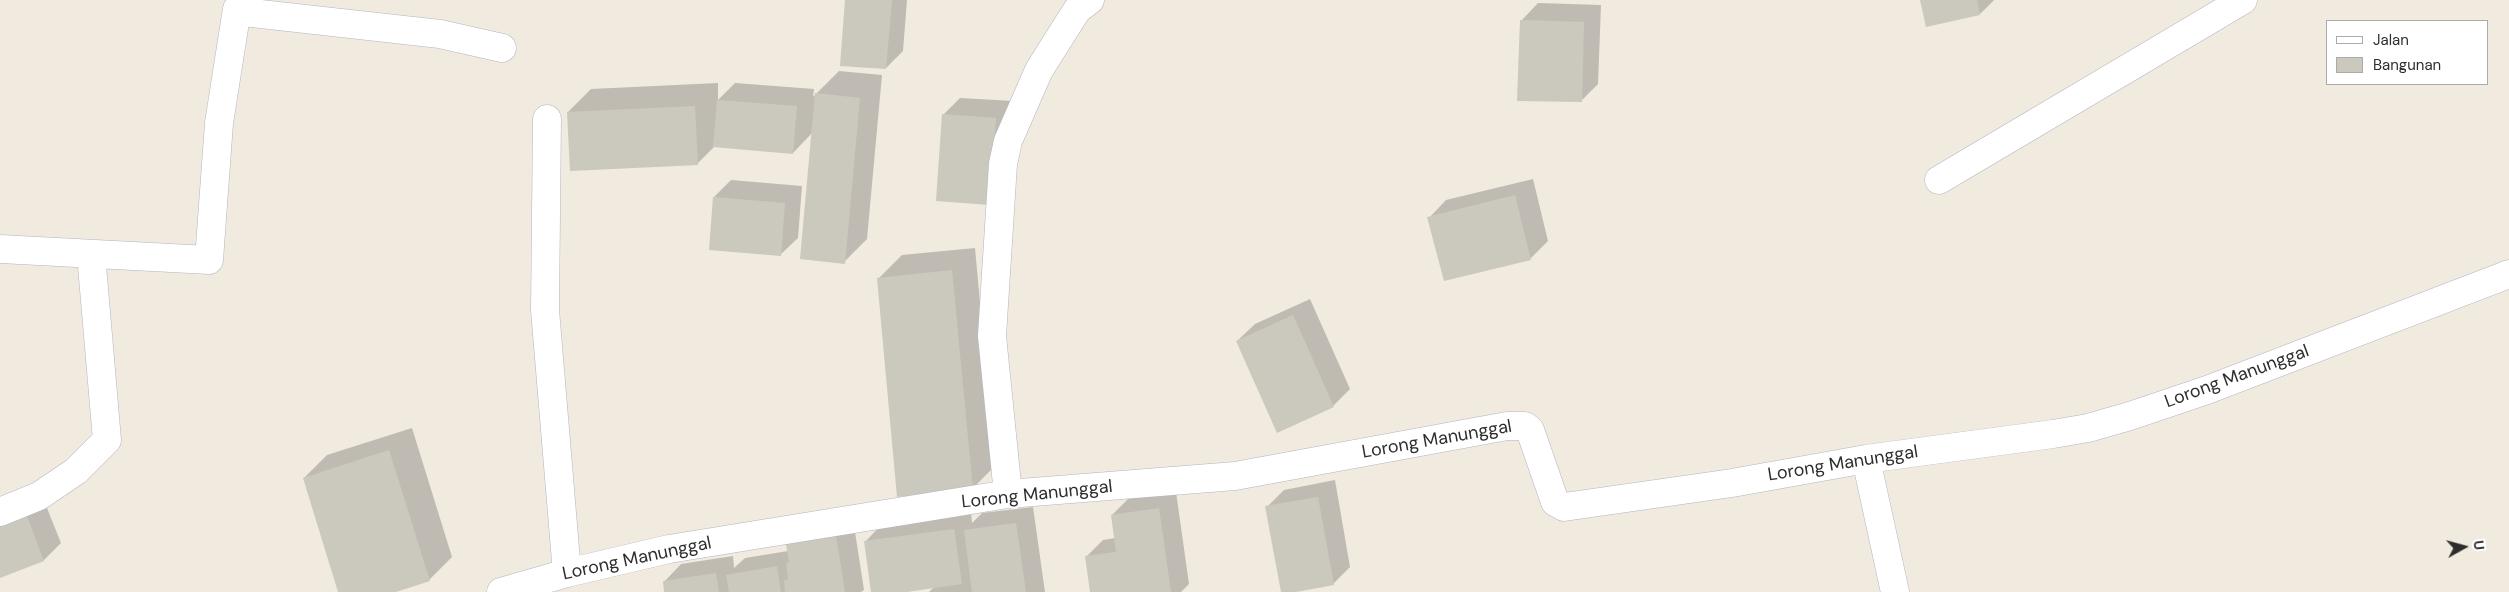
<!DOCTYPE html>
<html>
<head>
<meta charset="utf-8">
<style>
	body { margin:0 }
	#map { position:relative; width:2509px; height:592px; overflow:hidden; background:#f0eadf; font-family:"DM Sans",sans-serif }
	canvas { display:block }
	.legend { position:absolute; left:2326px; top:20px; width:162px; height:65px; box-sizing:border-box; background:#fff; border:1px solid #ababab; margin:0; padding:6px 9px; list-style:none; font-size:15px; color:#2d2d2d }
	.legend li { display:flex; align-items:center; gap:10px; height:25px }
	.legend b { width:25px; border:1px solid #ababab }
	.north { position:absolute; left:2439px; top:522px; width:50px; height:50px; -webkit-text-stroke:4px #fff; paint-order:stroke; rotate:83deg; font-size:14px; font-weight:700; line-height:20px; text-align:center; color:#2d2d2d }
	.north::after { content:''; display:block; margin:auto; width:18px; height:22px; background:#2d2d2d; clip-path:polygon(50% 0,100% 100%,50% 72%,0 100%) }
</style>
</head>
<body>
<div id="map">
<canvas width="2509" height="592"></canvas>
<ul class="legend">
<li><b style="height:6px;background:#fff"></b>Jalan</li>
<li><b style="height:14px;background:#cbc8bd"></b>Bangunan</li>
</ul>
<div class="north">U</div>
</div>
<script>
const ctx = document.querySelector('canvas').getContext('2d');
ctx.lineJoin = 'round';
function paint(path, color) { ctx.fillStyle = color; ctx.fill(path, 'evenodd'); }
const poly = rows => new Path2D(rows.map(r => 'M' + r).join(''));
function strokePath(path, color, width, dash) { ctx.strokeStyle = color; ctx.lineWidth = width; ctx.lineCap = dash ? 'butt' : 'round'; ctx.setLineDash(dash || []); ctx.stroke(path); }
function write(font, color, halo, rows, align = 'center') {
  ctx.font = font + ' "DM Sans",sans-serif'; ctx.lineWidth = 4; ctx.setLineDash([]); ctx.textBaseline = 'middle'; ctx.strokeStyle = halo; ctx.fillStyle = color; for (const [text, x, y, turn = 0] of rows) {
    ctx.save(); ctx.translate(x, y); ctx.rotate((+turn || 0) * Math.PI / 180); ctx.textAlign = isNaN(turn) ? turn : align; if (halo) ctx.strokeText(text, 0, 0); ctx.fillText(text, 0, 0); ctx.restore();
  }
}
paint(poly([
	[847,0,907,0,903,51,886,68],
	[1921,0,1994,0,1980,14],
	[1538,3,1601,5,1598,84,1581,101,1521,21],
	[839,71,882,75,867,239,844,262,812,133,793,153,715,146,697,164,568,112,591,89,718,83,718,100,735,83,814,89,813,97],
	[960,98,1013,101,990,204,943,115],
	[1533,179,1548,241,1531,258,1429,218,1446,200],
	[731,180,802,186,798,238,780,255,714,197],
	[975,248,995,466,972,489,879,278,902,255],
	[1310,299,1350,389,1333,406,1237,341,1255,324],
	[412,428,452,557,429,580,391,592,339,592,304,478,327,455],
	[1335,480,1350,567,1333,584,1282,592,1267,507,1284,490],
	[1176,492,1189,584,1181,592,1091,592,1086,557,1103,540,1115,538,1112,515,1129,498],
	[43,498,61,543,44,560,0,577,0,515],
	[1033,507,1045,592,929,592,934,587,903,592,872,592,865,542,882,524,971,512,972,523,982,513],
	[853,519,864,590,861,592,666,592,664,582,681,564,733,556,734,568,745,558,788,551,787,544,804,527]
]), '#0003');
paint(poly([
	[845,0,892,0,886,69,840,66],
	[1920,0,1977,0,1980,15,1926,27],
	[1520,20,1584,22,1582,102,1517,101],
	[815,93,860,98,845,264,800,259],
	[717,100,797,106,793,154,713,147],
	[695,106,698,165,570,171,567,112],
	[942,114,996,118,990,205,936,201],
	[1515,195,1531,260,1444,281,1427,217],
	[713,197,785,203,781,256,709,250],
	[952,270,973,490,897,497,877,278],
	[1293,315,1334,407,1277,433,1236,341],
	[389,450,430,581,396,592,338,592,303,478],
	[1318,497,1334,585,1296,592,1281,592,1265,506],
	[1159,508,1171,592,1090,592,1085,556,1116,552,1111,515],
	[26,514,44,561,0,578,0,524],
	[1016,523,1026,592,972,592,964,530],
	[954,529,962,584,907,592,871,592,864,541],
	[836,536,845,592,785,592,784,580,788,580,786,563,789,562,786,544],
	[777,566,781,592,729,592,726,575],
	[716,573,719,592,664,592,663,581]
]), '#cbc8bd');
const minor = poly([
	[547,119,545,310,567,573],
	[1939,180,2243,0],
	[0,249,209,260,219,123,237,9,252,13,440,34,502,48],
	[1866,459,1895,592],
	[1008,494,992,336,1003,164,1008,141,1039,70,1077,10,1090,0],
	[0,512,39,496,76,471,107,440,91,254],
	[501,592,567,573,669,549,1008,494,1235,476,1507,426,1525,426,1530,430,1555,502,1564,507,1732,483,1866,459,2053,434,2088,428,2130,416,2207,390,2509,274]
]);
strokePath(minor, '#b3b4c2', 29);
strokePath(minor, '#fff', 28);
write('18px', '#2d2d2d', '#fff', [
	["Lorong Manunggal",2237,377,-20],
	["Lorong Manunggal",1437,440,-10],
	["Lorong Manunggal",1843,464,-9],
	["Lorong Manunggal",1037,495,-6],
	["Lorong Manunggal",637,559,-12]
]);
</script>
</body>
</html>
